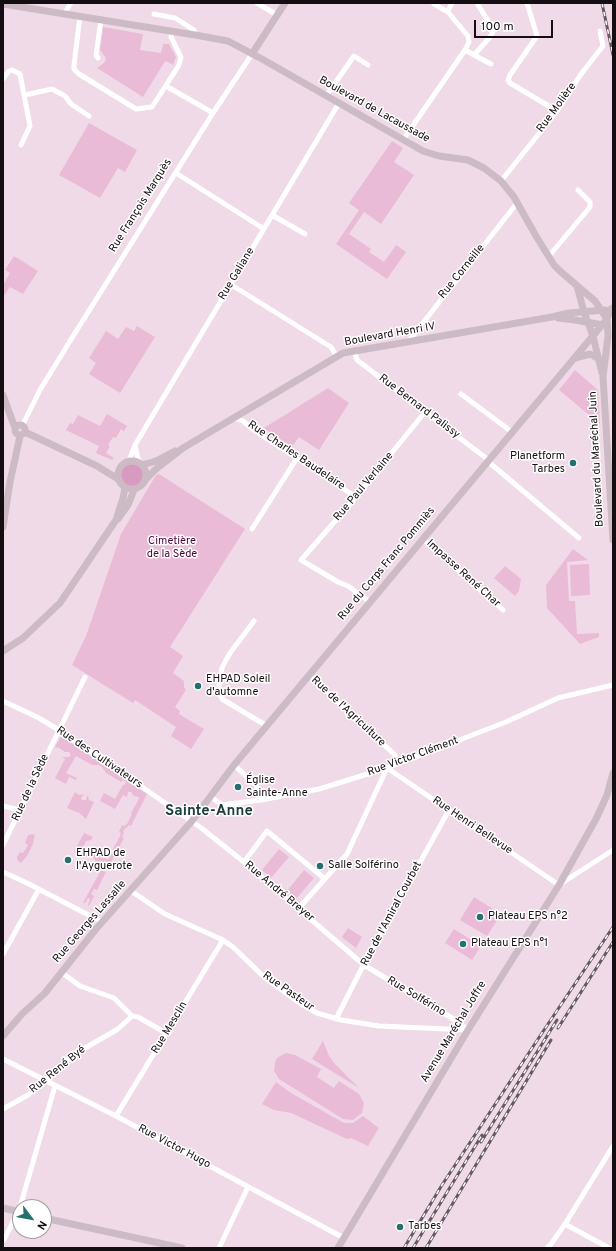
<!DOCTYPE html>
<html>
<head>
<meta charset="utf-8">
<style>
	body { margin:0 }
	#map { position:relative; width:616px; height:1251px; overflow:hidden; background:#f1dae7; font-family:Overpass,sans-serif }
	canvas { display:block }
	.frame { position:absolute; inset:0; border:4px solid #140d11; pointer-events:none }
	.north { position:absolute; left:12px; top:1199px; width:40px; height:40px; box-sizing:border-box; background:#fff; border:1px solid #a19ea0; border-radius:50%; rotate:122deg; font-size:11px; font-weight:700; line-height:16px; text-align:center; color:#140d11 }
	.north::after { content:''; display:block; margin:auto; width:14px; height:18px; background:#25706f; clip-path:polygon(50% 0,100% 100%,50% 72%,0 100%) }
	.scale { position:absolute; left:474px; top:20px; width:79px; height:18px; box-sizing:border-box; border:2px solid #140d11; border-top:0; padding-left:5px; font-size:12px; line-height:14px; white-space:nowrap; color:#140d11; -webkit-text-stroke:3px #fff; paint-order:stroke }
</style>
</head>
<body>
<div id="map">
<canvas width="616" height="1251"></canvas>
<div class="frame"></div>
<div class="north">N</div>
<div class="scale">100 m</div>
</div>
<script>
const ctx = document.querySelector('canvas').getContext('2d');
ctx.lineJoin = 'round';
function paint(path, color) { ctx.fillStyle = color; ctx.fill(path, 'evenodd'); }
const poly = rows => new Path2D(rows.map(r => 'M' + r).join(''));
function strokePath(path, color, width, dash) { ctx.strokeStyle = color; ctx.lineWidth = width; ctx.lineCap = dash ? 'butt' : 'round'; ctx.setLineDash(dash || []); ctx.stroke(path); }
function write(font, color, halo, rows, align = 'center') {
  ctx.font = font + ' Overpass,sans-serif'; ctx.lineWidth = 3; ctx.setLineDash([]); ctx.textBaseline = 'middle'; ctx.strokeStyle = halo; ctx.fillStyle = color; for (const [text, x, y, turn = 0] of rows) {
    ctx.save(); ctx.translate(x, y); ctx.rotate((+turn || 0) * Math.PI / 180); ctx.textAlign = isNaN(turn) ? turn : align; if (halo) ctx.strokeText(text, 0, 0); ctx.fillText(text, 0, 0); ctx.restore();
  }
}
paint(poly([
	[103,27,143,34,140,50,161,53,163,44,169,44,176,57,173,65,166,61,164,63,143,97,97,68,105,62,106,58,100,50],
	[89,123,137,150,125,172,118,168,100,198,59,175],
	[392,141,403,148,394,162,414,175,381,224,364,212,349,234,371,249,369,252,384,262,396,245,406,252,387,279,336,244,359,210,349,203],
	[14,256,38,271,23,294,10,287,3,297,3,285,10,273,5,270],
	[137,326,155,337,120,393,89,374,96,363,89,358,106,331,118,339,126,327,134,331],
	[575,370,598,390,600,424,559,390],
	[328,388,349,403,319,450,299,437,292,447,264,428],
	[107,414,127,426,124,431,121,429,116,438,113,437,108,445,110,446,106,453,114,458,112,460,96,453,99,446,66,430,70,423,73,424,78,415,100,426],
	[159,474,245,529,170,647,183,656,173,673,184,681,184,687,186,690,175,707,180,711,179,714,204,729,191,749,171,736,176,727,135,700,133,703,72,665,86,636,121,534,156,475],
	[573,549,588,560,567,562,569,601,575,601,577,634,599,633,599,637,580,644,547,608,546,585],
	[589,564,590,595,571,596,570,565],
	[505,566,521,579,519,591,515,596,494,578],
	[62,737,147,794,131,826,129,825,123,831,124,833,122,837,124,838,107,870,95,864,95,860,92,857,88,856,84,858,75,853,74,851,84,833,93,837,91,840,86,841,83,847,84,849,102,858,103,857,108,859,114,850,113,849,120,836,121,833,119,832,122,825,124,826,127,824,132,814,131,813,138,801,138,800,139,797,134,796,131,792,128,792,127,797,123,795,115,809,100,801,104,793,115,799,123,785,124,785,126,782,123,780,121,782,106,773,102,767,99,765,92,765,76,756,66,773,77,778,76,780,69,777,66,784,55,778,65,759,62,757,69,757,71,755,69,752,65,752,58,747,58,748,55,747,60,738],
	[75,792,79,795,84,794,81,798,82,800,86,800,87,796,88,796,89,800,94,802,86,819,79,813,67,808],
	[32,834,35,835,33,844,27,856,21,863,18,861,17,857,20,852,23,853,28,845,25,843,28,835],
	[279,849,289,857,271,878,262,870],
	[101,870,106,872,97,890,94,889,91,894,94,896,89,906,88,905,90,899,88,898,85,903,83,903],
	[304,870,314,878,296,899,287,891],
	[474,897,501,914,487,936,460,920],
	[348,928,362,937,356,948,342,937],
	[454,929,481,946,472,960,445,943],
	[323,1041,329,1056,335,1064,359,1088,312,1059],
	[286,1053,295,1055,321,1069,317,1077,334,1088,339,1081,359,1094,364,1103,362,1113,353,1120,343,1119,279,1079,274,1071,275,1062,277,1058],
	[276,1082,291,1093,344,1123,353,1123,363,1116,379,1128,368,1146,351,1138,347,1139,291,1113,274,1110,262,1104]
]), '#eabbd6');
paint(poly([
	'120 476a12 12 0 1 1 24 0a12 12 0 1 1-24 0Z'
]), '#d89abf');
strokePath(poly([
	[257,3,277,15],
	[527,3,537,36,510,75,508,80,510,83,557,111],
	[434,4,448,12],
	[64,14,71,3],
	[154,14,175,18,194,30,195,35],
	[80,16,74,65,74,69,79,74,136,109,152,107,179,65,181,57,171,37,172,31],
	[465,50,474,55,490,37,494,30,478,5],
	[474,55,491,64],
	[98,58,96,55,101,20],
	[3,79,9,71,12,70,20,74,30,126,21,145],
	[166,86,213,113],
	[25,95,52,89,65,96,71,104,89,116],
	[326,96,354,56,368,65],
	[403,140,465,50,469,42,468,36,448,12,449,9,452,3],
	[176,173,264,229],
	[501,181,557,111,581,74,603,46,600,31],
	[272,215,305,234],
	[549,256,590,207,590,202,578,190],
	[230,284,331,347,337,357],
	[408,342,517,203],
	[354,351,357,360,482,455,489,460,491,464,579,538],
	[461,394,512,432],
	[235,418,243,421,255,431,356,497],
	[22,426,40,390,70,341,213,113,252,54],
	[135,445,139,463],
	[129,461,135,445,339,103],
	[252,529,297,458],
	[423,539,503,610],
	[370,602,348,586,338,582,301,560,351,503,425,412],
	[254,621,230,653,226,660,222,668,219,683,219,693,222,699,267,726],
	[309,675,395,755,396,759,391,764],
	[3,701,39,718,62,732,200,827,244,862,364,965,455,1020,468,1030],
	[234,765,256,785,261,800],
	[387,768,559,885,613,850],
	[210,796,222,805,261,800,319,789,387,768,506,722,558,698,613,685],
	[3,806,20,810],
	[3,845,85,677],
	[244,862,267,831,325,879],
	[3,872,27,883,102,922],
	[131,891,165,914,223,940,233,947,265,978,301,1004,317,1013,341,1020,379,1026,468,1030],
	[299,908,347,854,387,768],
	[3,954,39,889],
	[61,972,80,986,114,998,132,1016,138,1017,166,1033],
	[336,1019,367,958,449,810],
	[3,1059,116,1116,344,1238],
	[3,1109,28,1095,73,1055,118,1029,132,1016],
	[116,1116,223,940],
	[565,1224,609,1248],
	[4,1240,20,1207,55,1086],
	[219,1248,248,1187],
	[547,1248,551,1244,565,1224,613,1146]
]), '#fff', 5);
strokePath(poly([
	[3,4,195,35,228,41,262,59,423,151,439,156,468,160,484,168,501,181,514,197,536,236,554,265,561,272,595,301,607,319,608,336,603,377,613,540],
	[252,54,285,3],
	[577,286,584,312,593,336,602,373],
	[558,318,575,320,603,325],
	[575,358,590,354,599,359],
	[3,395,15,428],
	'15 430a5 5 0 1 1 10 0a5 5 0 1 1-10 0Z',
	[25,432,97,466,118,479],
	'118 475a14 14 0 1 1 28 0a14 14 0 1 1-28 0Z',
	[142,465,156,461,175,451],
	[146,479,156,469,183,448,343,353,552,317,569,313,605,310],
	[118,519,128,505,134,490],
	[3,527,10,482,20,436],
	[3,651,23,638,60,603,116,520,123,498,125,488],
	[3,1036,22,1014,45,993,96,929,192,821,234,765,607,319,611,309,613,308],
	[3,1208,20,1212],
	[44,1218,182,1248],
	[338,1248,468,1030,559,885,596,819,607,795,613,773]
]), '#ccbbc5', 7);
const rail = poly([
	[602,3,613,55],
	[558,1028,613,942],
	[481,1142,557,1020],
	[404,1248,442,1185,540,1036,613,927],
	[413,1248,482,1135],
	[426,1248,551,1040]
]);
strokePath(rail, '#65585f', 3);
strokePath(rail, '#fff', 1.5, [4.5]);
for (const [x, y, r, color] of [
	[573,463,4,"#25706f"],
	[198,686,4,"#25706f"],
	[238,787,4,"#25706f"],
	[68,860,4,"#25706f"],
	[320,866,4,"#25706f"],
	[480,917,4,"#25706f"],
	[463,944,4,"#25706f"],
	[400,1227,4,"#25706f"]
]) { const dot = new Path2D(); dot.arc(x, y, r, 0, 2 * Math.PI); ctx.fillStyle = color; ctx.fill(dot); strokePath(dot, '#fff', 1.5); }
write('11px', '#140d11', '#fff', [
	["Rue Molière",557,108,-54],
	["Boulevard de Lacaussade",374,110,29],
	["Rue François Marquès",141,206,-58],
	["Rue Corneille",462,272,-51],
	["Rue Galiane",237,274,-59],
	["Boulevard Henri IV",390,335,-10],
	["Rue Bernard Palissy",419,407,37],
	["Rue Charles Baudelaire",296,456,34],
	["Boulevard du Maréchal Juin",597,459,-93],
	["Rue Paul Verlaine",364,487,-50],
	["Rue du Corps Franc Pommiès",387,564,-50],
	["Impasse René Char",463,574,42],
	["Rue de l'Agriculture",348,712,43],
	["Rue Victor Clément",413,757,-20],
	["Rue des Cultivateurs",99,758,34],
	["Rue de la Sède",31,788,-65],
	["Rue Henri Bellevue",472,826,34],
	["Rue André Breyer",279,892,40],
	["Rue de l'Amiral Courbet",392,914,-62],
	["Rue Georges Lassalle",90,922,-49],
	["Rue Pasteur",288,992,35],
	["Rue Solférino",416,997,31],
	["Rue Mesclin",170,1028,-59],
	["Avenue Maréchal Joffre",454,1032,-59],
	["Rue René Byé",58,1070,-39],
	["Rue Victor Hugo",174,1147,28]
]);
write('11px', '#140d11', '#fff', [
	["Planetform",565,457,"right"],
	["Tarbes",565,470,"right"],
	["EHPAD Soleil",206,680],
	["d'automne",206,693],
	["Église",246,781],
	["Sainte-Anne",246,794],
	["EHPAD de",76,854],
	["l'Ayguerote",76,867],
	["Salle Solférino",328,866],
	["Plateau EPS n°2",488,917],
	["Plateau EPS n°1",471,944],
	["Tarbes",408,1227]
], 'left');
write('11px', '#50063b', '#fff', [
	["Cimetière",172,542],
	["de la Sède",172,555]
]);
write('bold 15px', '#1b3e3d', '#fff', [
	["Sainte-Anne",209,812]
]);
</script>
</body>
</html>
